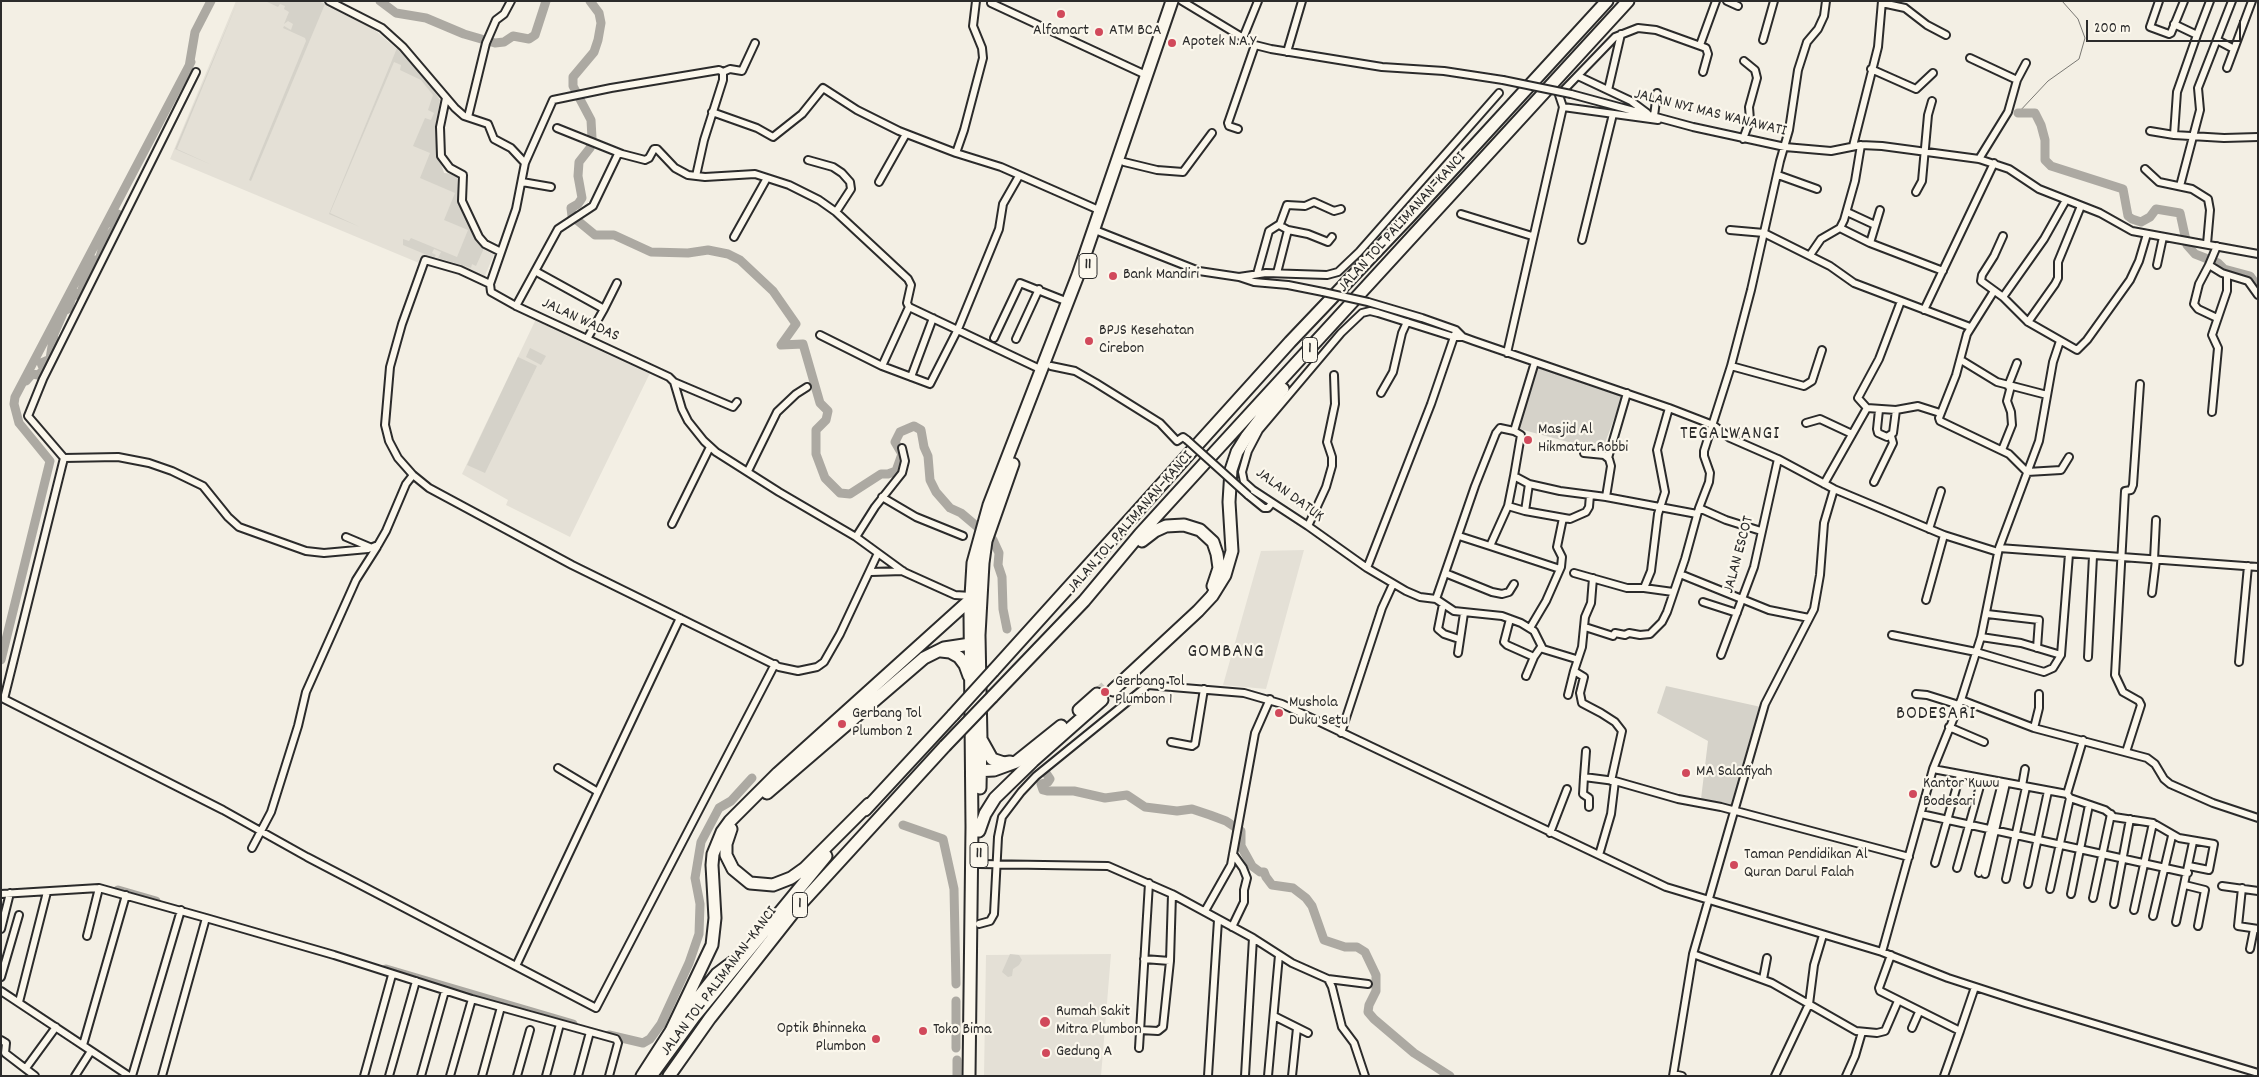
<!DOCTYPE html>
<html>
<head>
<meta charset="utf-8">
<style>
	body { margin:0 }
	#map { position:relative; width:2259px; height:1077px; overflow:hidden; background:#f3efe4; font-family:Dekko,sans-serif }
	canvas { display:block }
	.frame { position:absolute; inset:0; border:2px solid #2b2b2b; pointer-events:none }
	.scale { position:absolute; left:2086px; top:20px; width:155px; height:22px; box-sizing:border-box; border:2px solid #2b2b2b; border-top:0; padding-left:6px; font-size:15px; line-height:18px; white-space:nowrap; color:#2b2b2b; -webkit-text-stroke:4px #fbf7ec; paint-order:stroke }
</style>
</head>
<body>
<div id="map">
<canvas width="2259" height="1077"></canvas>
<div class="frame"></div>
<div class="scale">200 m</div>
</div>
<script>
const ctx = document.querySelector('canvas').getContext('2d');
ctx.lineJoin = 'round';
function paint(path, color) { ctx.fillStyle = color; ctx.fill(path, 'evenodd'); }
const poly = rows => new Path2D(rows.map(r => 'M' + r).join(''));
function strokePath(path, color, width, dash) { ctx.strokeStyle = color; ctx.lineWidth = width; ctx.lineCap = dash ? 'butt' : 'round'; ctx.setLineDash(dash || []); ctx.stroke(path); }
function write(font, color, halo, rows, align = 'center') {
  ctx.font = font + ' Dekko,sans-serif'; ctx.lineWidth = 4.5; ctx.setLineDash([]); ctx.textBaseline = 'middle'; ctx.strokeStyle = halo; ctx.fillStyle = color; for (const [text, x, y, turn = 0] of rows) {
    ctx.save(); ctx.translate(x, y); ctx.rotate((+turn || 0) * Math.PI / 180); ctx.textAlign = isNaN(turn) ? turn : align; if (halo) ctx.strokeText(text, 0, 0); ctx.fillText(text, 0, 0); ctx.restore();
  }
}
paint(poly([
	[236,1,320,1,344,10,363,20,418,67,440,100,436,122,436,147,444,173,457,174,458,198,467,220,481,244,495,252,481,285,465,277,419,263,170,159],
	[536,319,650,373,570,537,506,505,508,500,462,474],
	[1304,550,1266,689,1223,685,1261,551],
	[1111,954,1101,1076,984,1076,986,955]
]), '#e4e0d6');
paint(poly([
	[238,1,177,149,212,165,175,149],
	[265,1,318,1,325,4,251,181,249,180,306,41,305,38,283,28,284,26,291,30,293,24,288,21,284,24,289,12,284,9,285,6,280,4,278,7],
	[397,48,418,67,440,100,436,122,438,156,444,173,457,175,458,198,461,208,481,244,485,246,476,266,472,264,471,268,438,258,441,252,434,249,432,253,436,255,434,258,403,245,403,239,409,241,411,238,457,257,468,230,444,220,455,193,420,178,430,153,413,146,425,118,431,120,434,113,428,110,433,95,421,80,400,70,401,65,394,62,330,213,360,227,329,214],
	[530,348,546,356,541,365,526,357],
	[518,357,537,366,485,473,467,465],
	[1535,365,1623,395,1602,451,1516,428],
	[1666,686,1761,707,1733,809,1701,799,1708,741,1657,713],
	[1010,954,1019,955,1022,960,1019,965,1013,969,1012,976,1008,977,1002,972]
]), '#d5d2c9');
strokePath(poly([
	[2018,113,2048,81,2079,59,2085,38,2078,19,2062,1]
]), '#787772', 1);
strokePath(poly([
	[380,1,396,13,426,18,464,34,495,43,504,42,513,36,529,39,535,35,546,1],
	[590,1,599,13,601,23,598,40,594,52,573,77,573,86,591,120,592,138,590,148,579,162,578,176,582,198,578,204,571,208,572,216,595,235,614,235,651,252,688,253,708,250,728,254,740,260,773,291,796,324,781,345,803,344,820,403,828,411,826,420,816,430,816,454,825,478,840,493,850,494,881,474,888,474,896,471,902,454,895,442,900,432,914,426,921,430,924,447,928,456,930,480,936,492,950,508,961,513,993,540,999,553,998,565,1002,577,1003,609,1007,629],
	[189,67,195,32,211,1],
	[2018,113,2035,113,2041,125,2045,140,2045,160,2051,166,2123,189,2128,216,2132,219,2141,222,2150,217,2156,209,2180,213,2187,245,2195,254,2218,263,2224,269,2250,276,2258,287],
	[26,381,32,374,38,375,44,370,41,363,50,359,54,334,64,311,68,309,72,297,81,292,93,260,99,260,104,244,114,229,114,222,118,214],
	[1,660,50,461,19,423,14,404,15,397,191,62],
	[1046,773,1050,779,1048,782,1041,784,1043,790,1047,791,1074,791,1105,798,1127,795,1145,807,1177,811,1192,809,1210,815,1226,821,1241,831,1241,846,1252,866,1260,872,1264,872,1266,877,1272,885,1293,888,1306,898,1312,906,1324,940,1345,947,1357,947,1365,952,1376,975,1376,991,1369,1005,1368,1012,1374,1019,1414,1053,1450,1076],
	[903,825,943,839,954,889,956,984],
	[118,890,156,901],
	[386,969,573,1024],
	[956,1001,956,1048],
	[609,1035,643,1043,650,1039,661,1024,689,963,699,934,700,904,695,878,701,842,719,808,731,801,752,778],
	[957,1060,957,1076]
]), '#aca9a2', 9);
strokePath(poly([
	[1097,694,1108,684]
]), '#cbc8bf', 11, [11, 5.5]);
const street = poly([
	[329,1,382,28,403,47,455,108,464,116,488,124,494,139,511,148,525,163,516,209,490,284,491,292,516,306,669,377,674,382,682,409,688,421,704,441,716,452,779,492,856,537,904,572,955,595,971,596],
	[1182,1,1255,45,1271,49,1382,67,1444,71,1503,80],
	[1727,1,1738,6],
	[2159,1,2150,27,2169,34,2171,33,2184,1],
	[991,3,1146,75],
	[1882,3,1905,8,1927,25,1946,35],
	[2197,35,2210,1],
	[1243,38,1258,1],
	[1763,40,1774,1],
	[2217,40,2234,49],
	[1700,45,1716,1],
	[1287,52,1302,1],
	[1970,58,2017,80],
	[2227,68,2252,1],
	[1871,69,1916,89,1933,73],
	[196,72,43,379,28,416,64,458,4,699,223,810,307,857,596,1008,775,664],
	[723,72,730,69,742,71,755,43],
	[1578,76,1631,101,1647,113],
	[1608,90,1621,34],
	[1571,94,1693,127,1785,147,1831,151,1861,145,1882,146,1979,159,2009,169,2039,189,2100,213,2132,231,2258,254],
	[446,98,440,127,441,156,450,168,463,175,462,201,479,237,485,244,501,252],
	[1563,107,1658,120],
	[712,112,757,128,773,137,802,114,823,88,857,110,899,131,956,153,1001,167,1101,211],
	[1654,116,1657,93],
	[468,117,486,43,496,20,504,14,511,1],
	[557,128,622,154],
	[1238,129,1229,126,1228,123,1255,45],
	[2150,131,2174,135,2224,138,2258,137],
	[2174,135,2177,92,2197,35,2174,24],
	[1743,139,1750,120,1749,107,1757,78,1755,70,1744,61],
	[1853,146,1878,47,1882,1],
	[956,153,964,130,983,58,982,48,973,26,976,1],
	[1979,159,2008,112,2017,80,2026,63],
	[808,160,833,167,842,173,850,182,851,189,836,212],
	[1124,162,1157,170,1183,172,1212,133],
	[525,163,553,100,611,88,719,70,723,72,723,80,704,140,696,176],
	[2145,169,2159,182,2192,189,2208,199,2210,210,2207,244],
	[1778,175,1817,189],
	[522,182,551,187],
	[879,182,906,134],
	[2180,186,2200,110,2198,88,2232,1],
	[1916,192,1922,181,1928,115,1932,101],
	[1847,212,1875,225],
	[1461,214,1532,236],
	[1840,228,1870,243,1943,271],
	[1095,230,1199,271,1239,277,1254,282,1288,285,1323,292],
	[1288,230,1308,234,1328,242,1332,237],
	[1730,230,1764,233,1830,266,1854,283,1970,327],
	[2003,236,1994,256,1982,275,1981,281,2003,297,2028,322,2077,350,2087,340,2130,280,2139,261,2147,234],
	[734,237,767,178],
	[1582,240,1613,114],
	[1870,243,1880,210],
	[2217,246,2209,265,2222,273,2248,281,2258,295],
	[1810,255,1821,239,1840,228,1844,220,1855,181,1861,145],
	[2157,265,2163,237],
	[2209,265,2199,284,2194,304,2198,309,2217,318],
	[535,271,604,309,587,339],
	[1277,273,1288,230,1279,225],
	[1257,274,1269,231,1280,224,1287,205,1305,206,1314,202,1334,211,1341,209],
	[1239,277,1266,273,1327,275,1338,272,1359,252,1499,93],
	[490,284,460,270,425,260,402,324,390,367,385,425,389,441,398,458,413,475,429,488,572,565,779,667,798,671,817,667,824,662,840,634,878,553],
	[1994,291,1967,334,1956,375,1939,418,1940,421,2009,454,2027,472],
	[2003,297,2044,239,2066,200],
	[1901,301,1879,359,1858,398,1867,408,1896,410,1918,406,1940,413],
	[1368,302,1422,318,1456,330,1463,337,1474,341,1669,408,1713,425,1730,438,1778,459,1834,489,1944,535,1998,552],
	[516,306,558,229,593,206,618,154,622,154,645,160,649,158,654,149,657,149,675,168,688,175,705,177,755,174,789,185,819,200,836,212,908,279,911,285,907,303,909,307,1042,370],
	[604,309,617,283],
	[1924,310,1994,163],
	[2028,322,2055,284,2058,278,2058,262,2081,206],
	[820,335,882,366,930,384,958,329,999,229,1003,204,1019,176],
	[994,338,1020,283,1068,302],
	[1016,339,1039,289],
	[1507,353,1563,107,1559,95,1615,37,1638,28,1656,30,1706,48,1708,54,1703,72],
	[1961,360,1997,382,2047,395],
	[882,366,909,307],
	[1051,366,1075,371,1096,383,1160,423,1177,441,1183,437,1187,440],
	[1731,366,1804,386,1812,381,1822,350],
	[911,377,933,318],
	[674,382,733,407,737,402],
	[2008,386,2017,363],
	[1381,393,1393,372,1402,333,1407,322],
	[1879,410,1877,429,1878,433,1887,437,1893,433,1896,410],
	[2212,412,2218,348,2212,335,2227,291,2227,275],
	[1806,423,1820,419,1852,434],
	[1514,431,1535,362],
	[2002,450,2012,425,2011,412,2007,401,2011,386],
	[1584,453,1604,455,1609,459,1611,466,1606,497],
	[64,458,118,457,149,463,172,471,203,486,228,517,239,527,306,551,324,553,368,549,378,545,386,531,406,484,413,475],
	[1608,458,1627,393],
	[748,471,777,412,796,394,807,387],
	[2027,472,2061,470,2069,457],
	[1874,482,1893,443,1891,436],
	[1824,484,1867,408],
	[1248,495,1264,508,1268,508,1272,503],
	[882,497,916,517,963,536],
	[1508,506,1514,476],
	[1699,508,1726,520,1761,531],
	[1525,511,1529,484],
	[672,524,710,447],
	[1308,526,1326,487,1332,466,1332,457,1327,442,1335,404,1334,375],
	[1929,529,1941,491],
	[1459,536,1490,546,1508,506,1525,511,1570,519,1586,512,1589,507,1590,495],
	[346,537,372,548],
	[856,537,875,507,902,473,905,461,902,448],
	[1490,546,1560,569],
	[1999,548,2258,567],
	[2154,560,2156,520],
	[1367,568,1431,404,1455,334],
	[871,572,903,571],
	[1445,573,1492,592,1502,594,1509,592,1514,584],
	[1574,573,1627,588,1644,588,1673,592],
	[1680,574,1769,610,1809,618],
	[1593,578,1591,603,1585,617,1582,647,1574,671,1584,677,1580,693,1582,703,1601,713,1615,722,1622,731,1611,781],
	[1644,588,1651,571,1658,514,1665,492,1657,450,1669,408],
	[2152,593,2156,560],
	[1436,599,1420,597,1406,591,1367,568,1308,526,1253,490,1244,482,1242,472,1248,451,1259,430,1341,333,1362,313,1370,311,1378,313,1454,337,1463,337],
	[1436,599,1475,486,1496,433,1500,428,1514,431,1521,435,1514,476,1529,484,1560,491,1606,497,1697,514],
	[1436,599,1454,611,1502,616,1521,623,1534,631,1543,649,1576,659],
	[1926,600,1944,535],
	[1703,602,1737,613],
	[1443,604,1438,629,1444,634,1459,639],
	[1987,614,2039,620,2037,648],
	[1510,619,1504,642,1507,645,1534,657],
	[1585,627,1613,636,1615,633,1625,635,1629,633,1640,635,1650,634,1662,622,1667,612,1685,559,1699,508,1709,482,1710,473,1704,456,1704,451,1731,366,1751,290,1780,161,1789,130,1798,70,1807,42,1818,29,1824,16,1826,1],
	[1530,628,1546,601,1561,567,1562,557,1557,547,1563,518],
	[1892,635,1976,652,2044,672,2053,668,2061,655,2069,554],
	[1981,637,2021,643,2061,655],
	[1458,653,1464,613],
	[1721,655,1754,567,1778,459],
	[2088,657,2093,556],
	[2239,662,2248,566],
	[1526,676,1534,657,1541,647],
	[1916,694,1927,695,1959,705],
	[1568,695,1574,671],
	[1961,700,2034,728,2147,758,2155,764,2164,779,2170,784,2213,803,2258,818],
	[1949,727,1984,742],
	[2034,728,2039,708,2039,694],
	[1341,733,1382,608,1393,584],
	[1171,742,1192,746,1195,744,1204,689],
	[2126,752,2141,705,2139,701,2123,692,2115,675,2125,491,2131,490,2133,485,2140,384],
	[558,768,598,792],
	[1933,769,2067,794,2070,798,2105,810,2114,817,2153,823,2179,838,2214,844,2209,870,2189,866],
	[1584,777,1586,751],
	[2022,786,2025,769],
	[2067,794,2083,740],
	[1589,807,1589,798,1583,794,1584,777,1615,781,1678,799,1721,807,1909,857],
	[1921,814,2188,873],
	[1550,833,1567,789],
	[252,848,271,812,298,726,306,692,356,580,377,547],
	[1599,855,1611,814,1615,781],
	[1935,863,1960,775],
	[979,864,1108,866,1172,894,1253,938,1292,963,1328,979,1332,987,1342,1027,1354,1043,1365,1076],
	[1957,868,1982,779],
	[1979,873,2002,783],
	[1985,874,2006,783],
	[2006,879,2026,787],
	[2028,884,2048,791],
	[2185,885,2205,890,2198,926],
	[2222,886,2258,891],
	[2242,888,2238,926,2258,929],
	[2050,889,2070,798],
	[1,894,99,888,206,918,162,1076],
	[2071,894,2089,805],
	[2093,898,2111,814],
	[2114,904,2130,819],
	[2134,910,2153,823],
	[1205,911,1231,865,1255,733,1270,699],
	[2153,916,2172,836],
	[206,918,334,955,472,999,616,1039,618,1043,609,1076],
	[2176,922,2193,842],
	[979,924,990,921,994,914,998,837,1002,817,1021,792,1036,776,1148,685,1244,693,1282,704,1666,887,1882,952,1948,978,2025,1003,2258,1073],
	[1232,927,1244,902,1244,890,1247,878,1243,868,1233,854],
	[1,929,10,893],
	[87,936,99,888],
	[2250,949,2254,929],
	[1882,952,1933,769,1961,700,1981,637,1999,548,2039,441,2053,362,2060,341],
	[1693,954,1772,983,1856,1031,1877,1033,1885,1031,1898,1001],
	[1891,955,1879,988,1880,991,1960,1031,1975,987],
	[1144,959,1170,961],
	[516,966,680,618],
	[1,977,19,915],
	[1328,979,1368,984],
	[1763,979,1767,958],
	[1,991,129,1076],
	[19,1002,47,892],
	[1274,1016,1308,1033],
	[1912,1028,1919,1012],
	[1140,1030,1158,1031,1163,1027,1170,961,1172,894],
	[1,1040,6,1043,5,1053,35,1076],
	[83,1045,126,895],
	[1139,1048,1149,883],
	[26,1068,56,1027],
	[1674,1074,1682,1076],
	[75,1076,91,1051],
	[132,1076,181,910],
	[364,1076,392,975],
	[389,1076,416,981],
	[421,1076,445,991],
	[450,1076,472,999],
	[482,1076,501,1007],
	[517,1076,530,1030],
	[546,1076,560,1024],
	[578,1076,590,1032],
	[1208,1076,1218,920],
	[1245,1076,1253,938],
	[1268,1076,1279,955],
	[1292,1076,1297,1028],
	[1673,1076,1693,954,1765,704,1814,609,1820,575,1824,523,1834,489],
	[1775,1076,1809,1004,1814,965,1823,935],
	[1846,1076,1855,1056,1862,1032],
	[1944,1076,1960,1031]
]);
const highway = poly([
	[1142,541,1155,531,1166,526,1184,525,1200,530,1213,542,1217,554,1219,568,1213,586],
	[941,651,950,652,959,657,965,665,969,676],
	[993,671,1290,342,1409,217,1607,1],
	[1113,690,1198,611,1212,596,1225,575,1232,551,1229,502,1231,470,1237,452,1247,436,1283,389],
	[992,697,1084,601,1140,534,1202,466,1628,1],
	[1079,710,1097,694],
	[982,741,992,759,1004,763,1010,762],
	[974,771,994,770,1016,762,1061,726],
	[980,788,981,740,979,635,983,563,986,541,1013,464],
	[767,793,924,658,944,648,977,643],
	[865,810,953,715],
	[731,829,726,844,726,855,733,869,750,883,773,885,791,878,805,868,869,804],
	[979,831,985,814,995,798,1033,761,1102,700],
	[682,1018,717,974,737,959],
	[642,1076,671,1031,712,945,715,918,712,865,713,854,722,832,730,821,778,773,971,599],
	[651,1076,694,1017,826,856],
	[669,1076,710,1018,796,909,945,746],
	[969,1076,972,827,970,613,973,563,989,505,1078,275,1172,1]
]);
strokePath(street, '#2b2b2b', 10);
strokePath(highway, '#2b2b2b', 15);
strokePath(street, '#fbf7ec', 6);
strokePath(highway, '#fbf7ec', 11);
const streetBridge = poly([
	[1503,80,1571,94],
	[1323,292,1368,302],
	[1187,440,1248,495]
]);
const highwayBridge = poly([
	[953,715,993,671],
	[945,746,992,697]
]);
strokePath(streetBridge, '#2b2b2b', 10, []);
strokePath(highwayBridge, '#2b2b2b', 15, []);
strokePath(streetBridge, '#fbf7ec', 6);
strokePath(highwayBridge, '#fbf7ec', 11);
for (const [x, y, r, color] of [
	[1061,14,5,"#d1495b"],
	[1099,32,5,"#d1495b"],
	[1172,43,5,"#d1495b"],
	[1113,276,5,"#d1495b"],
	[1089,341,5,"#d1495b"],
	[1528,440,5,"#d1495b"],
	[1105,692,5,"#d1495b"],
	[1279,713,5,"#d1495b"],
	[842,724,5,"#d1495b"],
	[1686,773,5,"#d1495b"],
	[1913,794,5,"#d1495b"],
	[1734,865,5,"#d1495b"],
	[1045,1022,6,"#d1495b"],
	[923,1031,5,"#d1495b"],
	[876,1039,5,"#d1495b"],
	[1046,1053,5,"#d1495b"]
]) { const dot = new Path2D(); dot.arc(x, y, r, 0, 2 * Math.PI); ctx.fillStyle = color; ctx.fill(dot); strokePath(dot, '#fbf7ec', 2); }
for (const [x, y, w] of [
	[1088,266,18],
	[1310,350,15],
	[979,855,18],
	[800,905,15]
]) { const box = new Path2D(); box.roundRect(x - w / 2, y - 12.5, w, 25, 4); ctx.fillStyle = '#fbf7ec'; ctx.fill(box); strokePath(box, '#2b2b2b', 1); }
write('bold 15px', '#2b2b2b', null, [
	["11",1088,266],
	["1",1310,350],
	["11",979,855],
	["1",800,905]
]);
write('16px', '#2b2b2b', '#fbf7ec', [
	["Alfamart",1061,32,"center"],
	["ATM BCA",1109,32],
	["Apotek N.A.Y",1182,43],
	["Bank Mandiri",1123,276],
	["BPJS Kesehatan",1099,332],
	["Cirebon",1099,350],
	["Masjid Al",1538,431],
	["Hikmatur Robbi",1538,449],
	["Gerbang Tol",1115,683],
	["Plumbon 1",1115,701],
	["Mushola",1289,704],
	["Duku Setu",1289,722],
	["Gerbang Tol",852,715],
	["Plumbon 2",852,733],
	["MA Salafiyah",1696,773],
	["Kantor Kuwu",1923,785],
	["Bodesari",1923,803],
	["Taman Pendidikan Al",1744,856],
	["Quran Darul Falah",1744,874],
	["Rumah Sakit",1056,1013],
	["Mitra Plumbon",1056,1031],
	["Optik Bhinneka",866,1030,"right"],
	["Plumbon",866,1048,"right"],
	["Toko Bima",933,1031],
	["Gedung A",1056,1053]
], 'left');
write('16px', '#2b2b2b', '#fbf7ec', [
	["JALAN NYI MAS WANAWATI",1710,114,14],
	["JALAN TOL PALIMANAN–KANCI",1403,223,-48],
	["JALAN WADAS",580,321,25],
	["JALAN DATUK",1289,496,36],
	["JALAN TOL PALIMANAN–KANCI",1131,523,-49],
	["JALAN ESCOT",1740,555,-75],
	["JALAN TOL PALIMANAN–KANCI",720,982,-53]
]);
ctx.letterSpacing = '1px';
write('19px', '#2b2b2b', '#fbf7ec', [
	["TEGALWANGI",1730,435],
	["GOMBANG",1226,653],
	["BODESARI",1936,715]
]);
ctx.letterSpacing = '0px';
</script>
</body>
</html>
